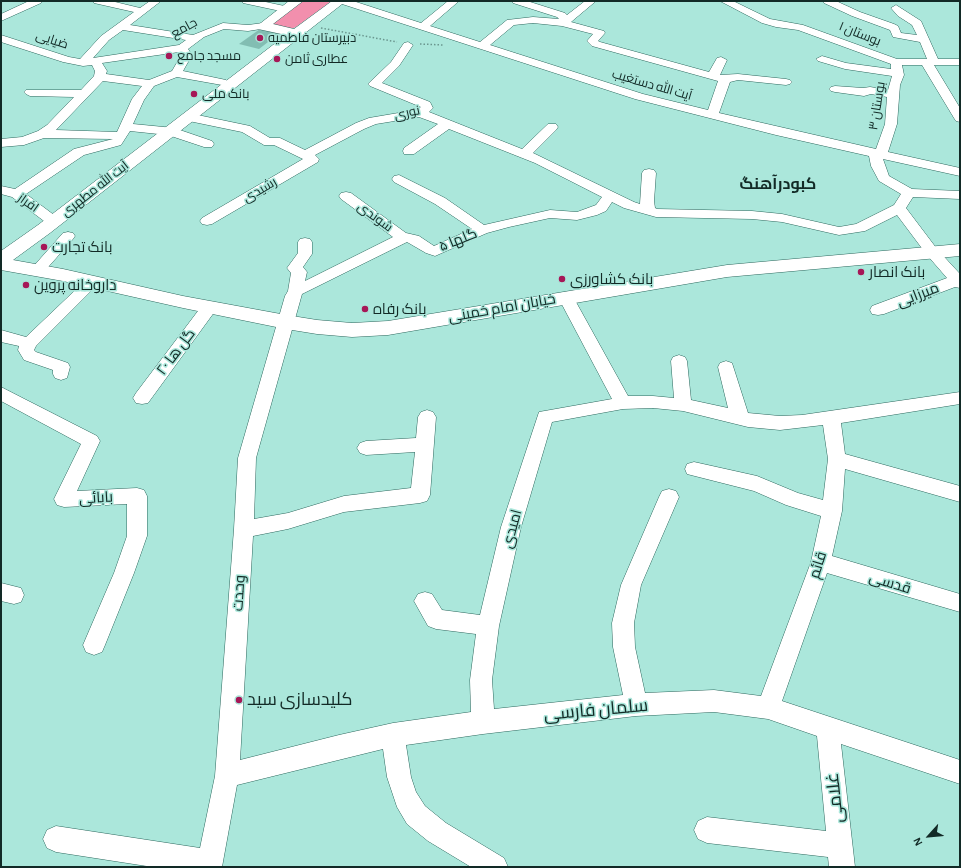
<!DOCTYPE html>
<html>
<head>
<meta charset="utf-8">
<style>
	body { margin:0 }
	#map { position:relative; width:961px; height:868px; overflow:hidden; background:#abe7db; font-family:"Alegreya Sans",sans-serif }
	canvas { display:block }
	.frame { position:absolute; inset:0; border:2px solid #122a26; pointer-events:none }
	.north { position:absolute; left:909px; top:816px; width:40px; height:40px; -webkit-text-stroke:3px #abe7db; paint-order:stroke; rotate:243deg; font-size:11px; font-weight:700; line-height:16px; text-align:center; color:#122a26 }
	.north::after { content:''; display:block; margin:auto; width:14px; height:18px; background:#122a26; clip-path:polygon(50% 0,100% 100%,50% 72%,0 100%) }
</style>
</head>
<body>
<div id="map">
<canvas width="961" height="868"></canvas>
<div class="frame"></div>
<div class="north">N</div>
</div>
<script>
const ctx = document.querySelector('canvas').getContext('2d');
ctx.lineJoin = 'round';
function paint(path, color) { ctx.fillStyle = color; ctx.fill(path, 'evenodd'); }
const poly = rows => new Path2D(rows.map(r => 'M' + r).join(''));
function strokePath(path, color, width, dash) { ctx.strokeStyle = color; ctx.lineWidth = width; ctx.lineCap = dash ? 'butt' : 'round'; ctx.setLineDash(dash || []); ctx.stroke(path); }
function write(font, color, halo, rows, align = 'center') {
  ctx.font = font + ' "Alegreya Sans",Cairo,sans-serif'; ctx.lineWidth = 3; ctx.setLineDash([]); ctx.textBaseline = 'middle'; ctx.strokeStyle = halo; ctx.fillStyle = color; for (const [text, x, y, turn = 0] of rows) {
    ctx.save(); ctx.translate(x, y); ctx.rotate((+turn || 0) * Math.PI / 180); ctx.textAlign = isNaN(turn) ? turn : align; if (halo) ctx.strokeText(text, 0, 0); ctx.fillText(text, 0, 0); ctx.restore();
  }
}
paint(poly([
	[303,1,332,1,296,27,291,29,274,26,272,23]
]), '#f28fad');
paint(poly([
	[260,29,281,32,259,49,239,44]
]), '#82bdb2');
const minor = poly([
	[29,1,42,1,41,3,1,21,1,14,29,1],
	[93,1,111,1,140,8,150,1,161,1,130,25,193,35,223,23,248,25,263,23,268,26,267,28,248,31,224,29,204,37,188,49,192,55,183,71,226,80,228,82,226,84,222,85,177,77,154,86,144,100,133,124,174,128,212,141,214,144,212,147,204,147,168,135,130,131,121,145,84,155,26,194,58,218,60,221,58,224,53,225,48,224,12,197,1,194,1,186,15,189,74,149,113,139,44,138,24,145,1,147,1,139,22,137,38,131,47,125,74,97,30,96,26,94,24,92,26,90,81,90,94,76,95,71,92,65,83,66,63,62,1,42,1,35,69,57,80,59,101,36,134,12,94,3,93,1],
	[123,30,186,40,179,45,93,58,109,40,123,30],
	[179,52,180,55,179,59,172,71,149,80,106,74,107,71,102,63,179,52],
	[103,81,142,86,132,99,117,132,56,130,103,81],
	[242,1,261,1,289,7,290,9,285,12,243,3,242,1],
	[338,1,353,1,421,23,448,1,459,1,430,26,480,42,507,20,533,17,559,19,557,17,513,3,512,1,527,1,565,13,567,15,585,1,596,1,571,22,604,31,605,33,598,41,600,42,709,72,717,58,721,57,727,60,720,75,738,74,786,79,790,80,792,82,790,84,786,85,738,80,730,82,719,113,876,149,885,124,887,97,871,94,864,96,835,92,831,91,829,89,831,87,835,86,863,88,870,87,888,90,892,76,845,69,818,61,816,59,822,56,846,63,891,69,891,64,798,30,776,27,762,23,720,1,733,1,770,19,803,25,897,59,927,59,920,42,893,37,890,30,852,16,824,3,823,1,836,1,860,12,894,24,898,26,901,33,917,35,912,25,898,16,891,8,896,5,921,21,938,59,960,59,960,65,934,65,960,108,960,122,956,121,954,118,922,65,902,65,904,75,900,85,897,124,888,152,960,168,960,176,883,159,889,176,912,189,960,191,960,199,913,197,906,208,937,249,960,274,960,288,955,287,884,314,878,315,872,314,870,310,872,306,947,278,927,255,897,215,865,231,839,235,782,222,752,219,656,217,624,208,612,202,606,211,597,215,577,220,550,218,509,227,487,233,435,256,426,253,407,242,302,294,256,458,254,519,288,513,344,496,411,488,415,452,366,455,360,453,357,448,360,443,366,441,416,438,418,417,421,412,427,410,433,412,436,417,430,495,427,501,420,503,344,512,288,529,253,536,240,760,339,735,393,723,471,712,470,680,476,634,436,629,428,626,414,601,418,594,425,592,432,594,442,610,480,615,501,527,539,412,612,399,558,297,561,293,566,292,571,293,628,396,653,396,674,398,671,361,673,357,679,355,685,357,687,361,691,400,728,408,718,367,720,363,726,361,732,363,748,413,780,416,802,415,960,392,960,404,841,423,845,454,960,486,960,502,845,469,842,511,832,556,960,594,960,612,827,573,782,701,960,760,960,784,841,744,855,867,829,867,828,857,707,843,698,839,694,830,698,821,707,817,826,831,817,736,768,719,714,712,636,716,483,734,406,745,411,777,416,792,425,806,446,823,504,858,508,867,471,867,428,841,407,824,397,807,387,777,383,749,237,785,222,867,153,867,56,852,47,848,43,839,47,830,56,826,200,848,215,776,234,529,238,458,285,296,288,291,291,273,287,268,298,253,298,242,300,239,305,238,310,239,312,242,312,254,303,267,307,272,305,281,393,237,341,199,339,196,341,193,346,192,351,193,406,233,419,236,434,246,472,229,435,204,394,182,392,179,394,176,399,175,445,198,484,225,550,210,577,212,596,205,602,197,535,163,449,129,414,154,404,154,403,151,404,148,438,124,419,117,376,124,364,129,315,155,319,159,318,162,212,224,207,225,202,224,200,221,202,218,303,159,274,145,264,145,242,132,184,120,182,117,184,114,188,113,250,126,270,138,280,138,305,150,356,123,369,118,416,110,421,107,370,86,368,84,391,62,404,43,408,42,413,45,399,66,382,83,430,102,433,108,429,112,522,149,548,124,556,124,558,127,556,130,533,153,634,202,640,204,642,173,644,170,649,169,654,170,656,173,654,201,655,208,657,209,752,211,782,214,839,227,856,224,894,205,901,194,879,181,871,166,869,156,776,135,635,99,339,3,338,1],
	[533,23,562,26,593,34,587,41,592,46,718,81,708,110,643,94,490,45,514,25,533,23],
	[653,408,683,411,748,427,780,430,823,425,828,459,823,500,798,493,757,476,694,462,687,464,685,469,687,474,754,491,786,505,821,516,811,562,761,696,714,690,645,693,635,647,634,623,641,585,679,497,676,491,669,489,662,491,659,497,621,585,612,623,613,647,623,695,494,709,492,680,499,626,521,527,552,422,623,409,653,408],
	[68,232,73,233,75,236,73,239,42,274,37,276,32,274,30,271,32,268,63,233,68,232],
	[92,277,97,279,100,282,36,346,34,350,36,352,68,363,70,367,67,378,61,380,55,378,53,374,53,370,24,360,18,350,19,346,1,342,1,330,26,337,87,279,92,277],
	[210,302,216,303,218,307,148,403,142,404,136,403,133,398,136,393,204,303,210,302],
	[1,387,97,436,100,441,77,491,137,488,144,490,147,496,147,536,134,573,105,645,102,652,94,655,86,652,83,645,114,573,127,536,127,504,64,507,57,505,54,499,81,444,1,401,1,387],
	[1,583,21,588,24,595,21,602,14,604,1,601,1,583]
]);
const major = poly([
	[289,1,303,1,273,24,294,29,332,1,346,1,50,233,13,260,63,269,183,296,286,315,317,320,352,323,388,321,727,265,960,244,960,256,727,277,388,335,352,337,317,334,286,329,183,308,63,281,1,270,1,251,38,225,286,35,258,29,257,26,289,1]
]);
strokePath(minor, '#2d685e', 1);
strokePath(major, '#2d685e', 1);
strokePath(poly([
	[321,28,397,42],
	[420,44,443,45]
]), '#6a968e', 1.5, [1.5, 2]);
paint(minor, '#fff');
paint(major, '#fff');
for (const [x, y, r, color] of [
	[260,38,4,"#a61757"],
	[169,56,4,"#a61757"],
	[277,59,4,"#a61757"],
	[194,94,4,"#a61757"],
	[44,247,4,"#a61757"],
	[861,272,4,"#a61757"],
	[562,279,4,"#a61757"],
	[26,285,4,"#a61757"],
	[365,309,4,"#a61757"],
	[239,700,4,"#a61757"]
]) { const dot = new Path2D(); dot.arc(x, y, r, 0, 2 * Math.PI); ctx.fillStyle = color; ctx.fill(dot); strokePath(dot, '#abe7db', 1.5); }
write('13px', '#122a26', '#abe7db', [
	["جامع",184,28,-28],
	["بوستان ۱",860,34,22],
	["ضیایی",52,40,18],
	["آیت الله دستغیب",652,85,16],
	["بوستان ۳",877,106,-81],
	["نوری",407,113,-13],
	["آیت الله مطهری",95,189,-38],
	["رشیدی",260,190,-30],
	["افراز",28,203,35],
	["شوندی",375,217,36]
]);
write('13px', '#122a26', '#abe7db', [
	["دبیرستان فاطمیه",268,38],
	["مسجد جامع",177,56],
	["عطاری ثامن",285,59],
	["بانک ملی",202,94]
], 'left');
write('15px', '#122a26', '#abe7db', [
	["گلها ۵",458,240,-22],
	["میرزایی",918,295,-21],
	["خیابان امام خمینی",502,308,-10],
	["گل ها ۲۰",176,352,-53],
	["بابائی",96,498,-3],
	["امیدی",512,529,-75],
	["قائم",818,565,-73],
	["قدسی",890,583,17],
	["وحدت",239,593,-86]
]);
write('15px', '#122a26', '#abe7db', [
	["بانک تجارت",52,247],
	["بانک انصار",869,272],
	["بانک کشاورزی",570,279],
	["داروخانه پروین",34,285],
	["بانک رفاه",373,309]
], 'left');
write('bold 16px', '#122a26', '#abe7db', [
	["کبودرآهنگ",778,184]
]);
write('18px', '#122a26', '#abe7db', [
	["کلیدسازی سید",247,700]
], 'left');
write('18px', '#122a26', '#abe7db', [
	["سلمان فارسی",596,710,-5],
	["غلامی",835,798,-96]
]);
</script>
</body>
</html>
